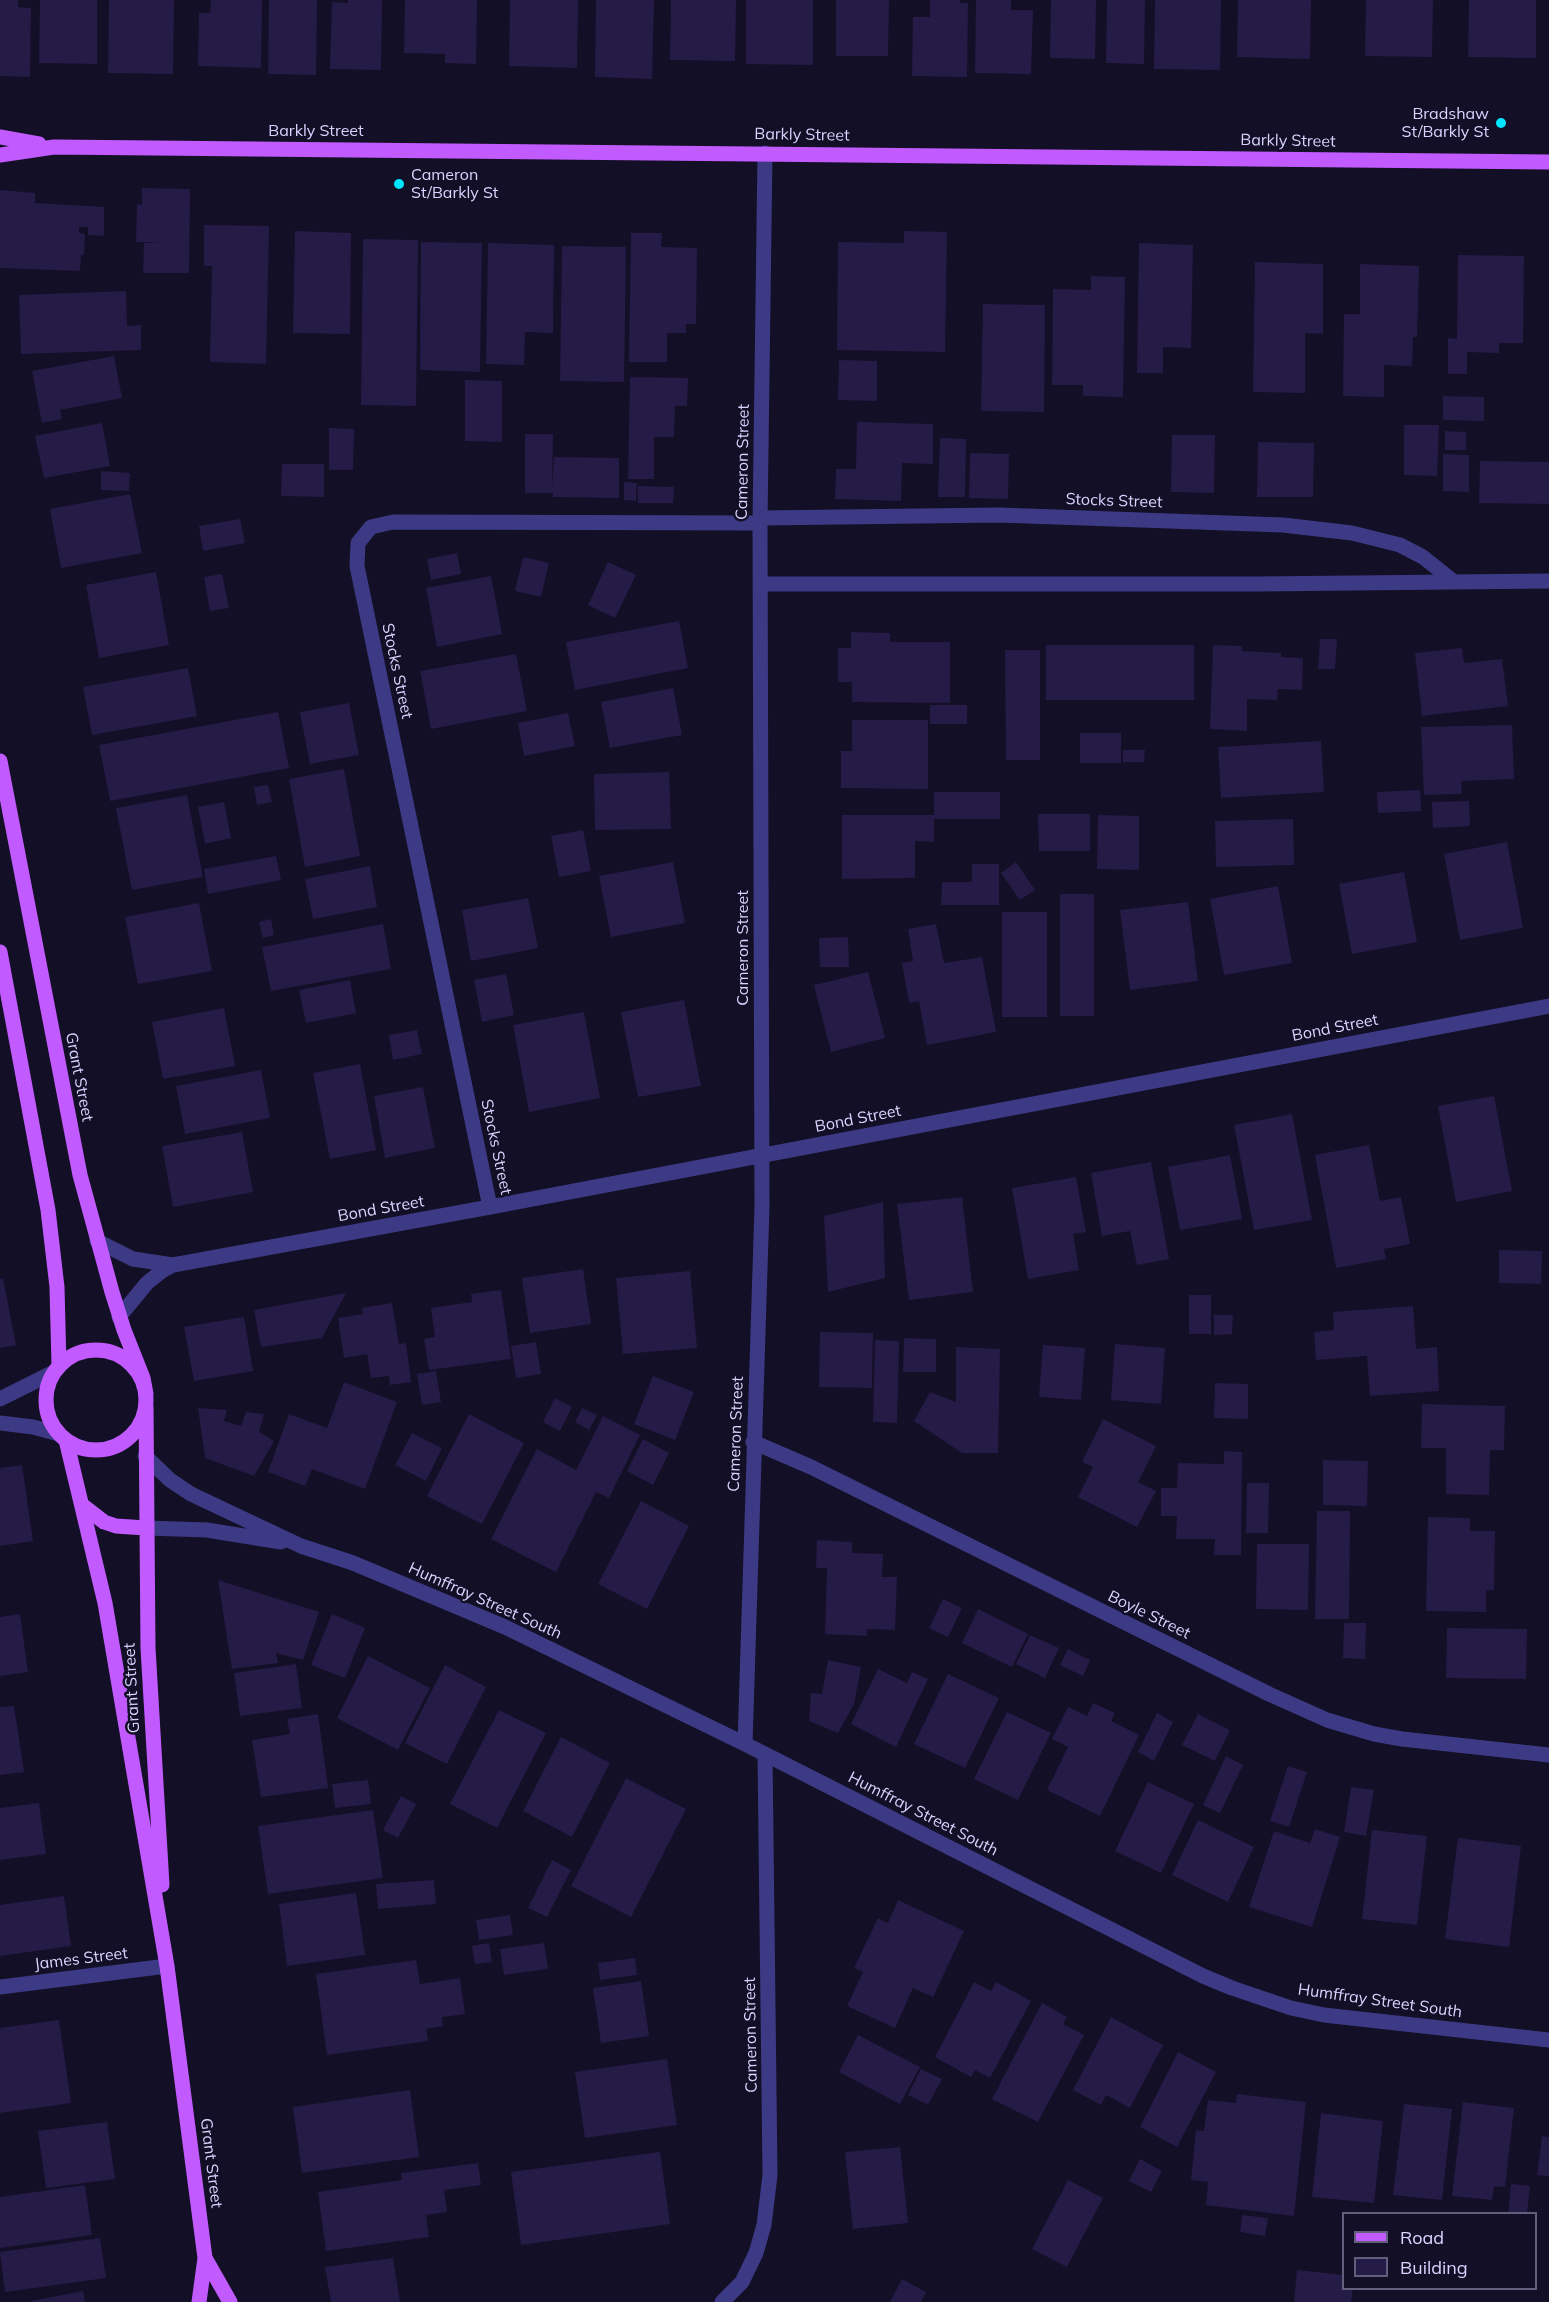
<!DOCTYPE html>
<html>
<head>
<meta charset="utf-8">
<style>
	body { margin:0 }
	#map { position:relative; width:1549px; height:2302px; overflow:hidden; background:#130f26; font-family:Mulish,sans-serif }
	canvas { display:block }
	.legend { position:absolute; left:1342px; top:2212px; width:195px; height:78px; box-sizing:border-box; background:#130f26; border:2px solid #625e7d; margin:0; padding:8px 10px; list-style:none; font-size:18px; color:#d9d4ff }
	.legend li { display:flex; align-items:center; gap:12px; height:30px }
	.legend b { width:30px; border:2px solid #625e7d }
</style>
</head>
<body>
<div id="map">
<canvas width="1549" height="2302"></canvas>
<ul class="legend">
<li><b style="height:8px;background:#c25bff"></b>Road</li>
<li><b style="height:16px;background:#241b47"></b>Building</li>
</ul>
</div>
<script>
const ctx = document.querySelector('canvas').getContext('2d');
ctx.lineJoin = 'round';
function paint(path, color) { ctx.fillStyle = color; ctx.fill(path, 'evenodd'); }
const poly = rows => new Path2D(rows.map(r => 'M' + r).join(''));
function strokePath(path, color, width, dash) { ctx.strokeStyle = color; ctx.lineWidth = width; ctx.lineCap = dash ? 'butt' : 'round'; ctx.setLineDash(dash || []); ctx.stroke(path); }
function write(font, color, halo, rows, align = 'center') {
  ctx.font = font + ' Mulish,sans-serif'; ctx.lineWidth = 5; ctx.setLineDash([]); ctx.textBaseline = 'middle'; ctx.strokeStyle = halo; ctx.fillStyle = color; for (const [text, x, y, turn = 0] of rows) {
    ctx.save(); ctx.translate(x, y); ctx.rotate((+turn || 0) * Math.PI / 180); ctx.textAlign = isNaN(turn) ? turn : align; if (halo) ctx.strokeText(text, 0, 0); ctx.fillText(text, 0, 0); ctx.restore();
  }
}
paint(poly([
	[0,0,18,0,18,7,31,8,30,77,0,76],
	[40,0,97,0,97,64,39,63],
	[109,0,174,0,173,74,108,73],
	[211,0,262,0,261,68,198,66,199,13,210,13],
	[269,0,317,0,316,75,268,74],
	[348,0,382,0,381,70,330,69,332,2,348,3],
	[405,0,477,0,476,64,445,63,445,54,404,53],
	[510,0,578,0,577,68,509,66],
	[596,0,654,0,652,79,595,77],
	[671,0,736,0,735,61,670,60],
	[746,0,813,0,813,65,746,64],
	[836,0,889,0,888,56,836,56],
	[930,0,960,0,960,3,968,3,967,77,912,76,913,17,930,17],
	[976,0,1011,0,1011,10,1033,10,1031,74,975,73],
	[1051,0,1096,0,1095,59,1050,58],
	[1107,0,1145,0,1144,64,1106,63],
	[1155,0,1221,0,1220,70,1154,69],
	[1238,0,1311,0,1310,59,1237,57],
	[1366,0,1433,0,1432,57,1365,56],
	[1469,0,1536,0,1536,58,1468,57],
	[142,188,190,189,189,273,143,273,144,243,161,242,136,242,137,204,142,205],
	[0,190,35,193,35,203,104,207,104,236,88,235,88,227,79,227,79,233,85,234,84,255,81,255,80,271,0,268],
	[204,225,269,226,266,364,210,362,212,266,204,266],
	[295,231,351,233,350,334,293,333],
	[904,231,947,232,945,352,837,350,838,242,904,243],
	[631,233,662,233,661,247,697,248,696,324,686,324,686,333,667,333,667,362,629,362],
	[363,239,418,240,416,406,361,405],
	[421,242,482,243,480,372,420,370],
	[488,243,554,245,553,333,525,332,524,365,486,364],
	[1139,243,1193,245,1191,348,1163,347,1163,373,1137,373],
	[562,246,626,247,624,382,560,381],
	[1458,255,1524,256,1523,343,1499,343,1499,353,1467,352,1467,374,1448,374,1448,338,1457,339],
	[1255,262,1323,264,1323,334,1305,333,1305,393,1253,392],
	[1360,264,1419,266,1417,337,1413,337,1412,366,1384,365,1384,397,1343,396,1344,314,1360,314],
	[1091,276,1125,277,1123,397,1083,396,1083,385,1052,385,1053,289,1091,290],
	[126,291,127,326,141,325,141,350,21,354,19,295],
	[983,304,1045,305,1044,412,981,411],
	[114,356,122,398,60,410,62,419,42,423,32,371],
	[839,360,877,361,877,401,838,400],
	[630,377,688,378,687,406,675,406,674,437,654,437,654,479,628,479],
	[465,380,502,381,502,442,465,441],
	[1443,396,1484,397,1484,421,1443,420],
	[857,422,933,424,933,464,902,463,901,501,835,499,836,469,856,469],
	[102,423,110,466,44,478,35,436],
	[1404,425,1439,425,1437,476,1404,475],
	[329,428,354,429,353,470,329,470],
	[1445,431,1466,432,1466,450,1445,450],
	[525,434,553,434,552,487,554,457,619,458,619,498,553,497,553,493,525,493],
	[1172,435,1215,435,1214,493,1171,492],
	[940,438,966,439,965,497,938,497],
	[1258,442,1314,443,1313,497,1257,497],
	[970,453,1009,454,1008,499,969,498],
	[1443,454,1469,455,1469,492,1443,491],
	[1480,461,1549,462,1549,504,1479,503],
	[282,464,324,464,324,497,281,496],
	[101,471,130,473,129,491,101,490],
	[624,482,637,483,636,501,624,500],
	[638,486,674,487,673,503,638,503],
	[130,494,142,553,61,568,50,509],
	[240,519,245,543,203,551,199,526],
	[457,553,461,574,431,580,427,559],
	[523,557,549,563,541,597,515,591],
	[608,562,636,575,615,618,588,605],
	[156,572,169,645,99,658,86,585],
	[222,574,229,608,210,611,204,577],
	[491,576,502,634,437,647,426,588],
	[679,621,688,668,575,690,566,642],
	[851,632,890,633,890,642,950,642,950,703,852,702,852,682,838,682,838,648,851,648],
	[1320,639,1337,639,1335,669,1318,669],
	[1046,645,1194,645,1194,700,1046,700],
	[1213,645,1242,646,1242,651,1281,653,1281,657,1303,658,1302,690,1278,689,1277,700,1247,699,1247,731,1210,729],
	[1462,648,1464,663,1502,659,1508,706,1422,716,1415,653],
	[1005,650,1040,650,1040,760,1006,760],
	[516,654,527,711,431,729,420,671],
	[188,668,197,716,92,735,83,687],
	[673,688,682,735,610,748,601,702],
	[349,703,359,755,310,764,300,712],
	[930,705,967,705,967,724,930,724],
	[278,712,289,768,110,801,99,745],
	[568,713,575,746,524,756,518,723],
	[852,720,928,720,928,789,841,788,841,751,852,751],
	[1512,725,1514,779,1461,781,1462,794,1424,795,1421,727],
	[1080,733,1121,733,1121,763,1080,763],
	[1321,741,1324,792,1221,798,1218,747],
	[1123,750,1145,750,1144,762,1123,762],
	[344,769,360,856,305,867,289,779],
	[669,772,671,829,595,830,594,774],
	[268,785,272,802,257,805,254,787],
	[1420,790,1421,811,1378,813,1377,792],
	[934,792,1000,792,1000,819,934,819,934,842,915,841,915,878,842,879,842,815,934,815],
	[187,795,203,877,132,890,116,808],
	[1469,801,1470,826,1433,828,1432,802],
	[224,802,231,838,205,844,198,807],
	[1038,814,1090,814,1090,851,1039,851],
	[1098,815,1139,816,1139,870,1097,869],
	[1293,819,1294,865,1216,867,1215,821],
	[583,830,591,871,559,877,551,836],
	[1507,842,1523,928,1460,940,1444,854],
	[276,856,281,880,208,894,204,869],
	[673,862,685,923,611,937,599,876],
	[1016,862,1035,890,1020,900,1001,873],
	[972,864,999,864,999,905,941,905,942,882,972,882],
	[370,866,377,907,313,919,305,879],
	[1404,872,1417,942,1352,954,1339,884],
	[1278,886,1292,963,1224,975,1210,899],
	[1060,894,1094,894,1094,1016,1060,1016],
	[528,898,538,948,471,961,462,910],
	[1188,902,1198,981,1130,990,1120,910],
	[199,903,212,971,138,984,125,917],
	[1002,912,1047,912,1047,1017,1002,1017],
	[271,919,274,935,263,938,259,922],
	[383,924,391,969,271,991,262,947],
	[936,924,944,963,982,957,996,1032,927,1045,919,1001,909,1003,902,963,913,961,908,929],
	[848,937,849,967,820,967,819,938],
	[868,972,885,1038,831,1052,814,985],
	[506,974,514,1015,482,1022,474,980],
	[350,980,356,1013,306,1023,299,990],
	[684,1000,701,1086,638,1097,621,1012],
	[224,1008,235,1066,163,1079,152,1022],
	[584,1012,600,1098,529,1112,513,1025],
	[417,1030,422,1054,393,1060,389,1035],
	[360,1064,376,1150,330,1159,313,1073],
	[261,1070,270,1118,185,1134,176,1086],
	[423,1087,435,1148,385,1158,374,1096],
	[1494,1096,1512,1191,1456,1202,1438,1106],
	[1292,1114,1312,1220,1254,1230,1234,1125],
	[242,1132,253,1192,173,1207,162,1146],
	[1369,1145,1380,1201,1401,1197,1410,1244,1384,1249,1386,1259,1336,1268,1315,1155],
	[1230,1155,1242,1219,1180,1230,1168,1167],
	[1151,1162,1169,1259,1137,1265,1130,1231,1102,1236,1091,1173],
	[1076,1177,1086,1232,1073,1234,1079,1270,1028,1279,1012,1188],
	[962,1197,973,1292,909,1300,897,1204],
	[883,1202,885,1278,828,1292,824,1216],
	[1499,1250,1542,1251,1541,1284,1499,1283],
	[583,1269,591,1324,530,1333,522,1278],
	[690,1271,697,1348,623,1354,616,1278],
	[3,1278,16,1345,0,1348,0,1279],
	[501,1290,511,1359,429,1370,424,1339,435,1337,431,1308,472,1302,471,1294],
	[346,1293,322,1338,261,1347,254,1310],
	[1189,1295,1211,1295,1211,1334,1189,1334],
	[392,1303,399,1344,406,1343,411,1382,390,1385,389,1376,371,1378,367,1354,344,1358,338,1318,363,1314,362,1308],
	[1413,1306,1416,1349,1437,1347,1439,1391,1370,1396,1367,1356,1316,1360,1314,1332,1334,1330,1333,1312],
	[1214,1315,1233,1315,1232,1334,1214,1335],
	[244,1317,253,1371,194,1381,184,1327],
	[820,1332,873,1333,872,1388,819,1387],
	[904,1338,936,1339,936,1372,903,1372],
	[875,1340,899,1341,897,1423,873,1422],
	[536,1342,541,1374,516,1378,511,1346],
	[1115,1344,1165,1348,1161,1404,1111,1400],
	[1043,1345,1085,1348,1081,1400,1039,1397],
	[956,1347,1000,1349,998,1453,962,1453,914,1421,930,1392,956,1402],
	[436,1371,441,1402,422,1405,417,1374],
	[653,1376,694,1392,675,1440,634,1424],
	[344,1382,397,1402,365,1489,312,1469,305,1486,268,1472,289,1414,327,1428],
	[1215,1383,1248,1384,1248,1419,1214,1418],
	[555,1398,572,1407,560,1431,543,1422],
	[1422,1404,1505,1406,1504,1450,1490,1450,1489,1495,1446,1494,1446,1448,1421,1448],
	[198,1408,227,1410,224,1421,241,1426,246,1412,264,1414,259,1432,274,1441,254,1476,205,1458],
	[582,1408,597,1415,589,1430,575,1422],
	[469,1414,524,1443,482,1524,427,1496],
	[603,1416,640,1435,609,1498,596,1492,556,1572,491,1539,537,1449,576,1470],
	[1103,1419,1156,1446,1138,1482,1156,1491,1137,1527,1078,1497,1093,1467,1082,1462],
	[412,1433,442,1448,426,1481,395,1465],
	[643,1439,669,1453,653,1485,627,1471],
	[1224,1451,1242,1452,1241,1555,1214,1555,1215,1539,1176,1539,1177,1516,1161,1516,1161,1488,1177,1488,1178,1463,1224,1464],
	[1323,1460,1368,1461,1367,1506,1323,1505],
	[22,1465,33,1541,0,1546,0,1468],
	[1247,1483,1269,1483,1268,1533,1246,1533],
	[641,1501,689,1526,647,1609,598,1584],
	[1317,1511,1350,1511,1349,1619,1315,1619],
	[1428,1517,1470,1518,1470,1531,1495,1531,1494,1590,1486,1590,1486,1612,1426,1611],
	[817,1540,852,1542,852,1553,883,1554,882,1577,897,1577,895,1630,867,1629,867,1636,825,1634,827,1568,816,1568],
	[1257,1544,1309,1544,1308,1610,1256,1609],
	[218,1580,319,1612,303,1660,276,1653,278,1663,232,1669],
	[943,1599,962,1608,948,1637,929,1628],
	[978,1609,1028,1634,1012,1667,962,1643],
	[20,1614,28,1672,0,1676,0,1617],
	[332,1614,365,1628,345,1678,311,1665],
	[1344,1623,1366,1623,1365,1659,1343,1658],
	[1447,1628,1527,1629,1526,1679,1446,1678],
	[1030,1635,1059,1648,1045,1678,1016,1664],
	[1068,1649,1090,1660,1083,1676,1060,1665],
	[368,1656,430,1688,398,1750,337,1718],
	[828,1660,861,1667,854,1704,838,1733,809,1721,811,1693,822,1694],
	[296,1664,302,1708,240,1716,234,1673],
	[445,1665,486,1687,447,1764,405,1743],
	[878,1669,907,1683,912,1672,928,1679,896,1747,851,1724],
	[948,1674,999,1698,965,1768,914,1744],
	[1093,1703,1115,1713,1111,1721,1139,1735,1100,1816,1047,1790,1068,1747,1052,1739,1068,1707,1087,1716],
	[14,1706,24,1772,0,1775,0,1707],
	[499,1710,546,1733,497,1828,450,1804],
	[1007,1712,1051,1733,1018,1800,974,1779],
	[1157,1713,1173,1722,1154,1761,1138,1752],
	[318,1714,328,1788,261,1797,252,1740,290,1734,287,1719],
	[1198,1714,1230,1730,1215,1761,1182,1745],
	[561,1737,610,1763,572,1837,523,1811],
	[1226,1756,1243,1765,1220,1813,1203,1805],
	[1288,1766,1307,1772,1289,1827,1270,1821],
	[626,1778,686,1809,631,1917,571,1886],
	[368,1780,371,1804,335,1808,332,1784],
	[1148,1782,1194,1804,1161,1873,1115,1851],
	[1351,1787,1374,1790,1366,1836,1344,1832],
	[401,1796,416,1804,398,1838,383,1830],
	[39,1803,46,1854,0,1860,0,1808],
	[373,1810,383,1878,268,1894,258,1826],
	[1198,1820,1254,1847,1228,1902,1172,1875],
	[1315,1829,1340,1837,1312,1927,1249,1907,1274,1831,1310,1843],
	[1372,1830,1427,1836,1417,1925,1362,1919],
	[1458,1838,1521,1846,1509,1947,1445,1939],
	[552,1860,571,1870,547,1917,528,1908],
	[434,1880,436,1904,378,1909,376,1884],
	[356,1893,365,1955,287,1966,279,1904],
	[64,1896,71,1946,0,1956,0,1905],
	[898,1900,964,1931,933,1997,913,1988,895,2028,847,2006,863,1972,854,1968,878,1918,888,1923],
	[510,1915,513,1935,479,1940,476,1920],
	[489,1943,492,1962,475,1964,472,1946],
	[544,1943,548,1969,504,1975,500,1949],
	[635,1958,637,1975,600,1980,598,1963],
	[416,1960,420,1984,460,1978,465,2014,442,2017,443,2026,426,2029,428,2041,327,2055,316,1974],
	[641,1981,649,2036,601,2043,593,1988],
	[974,1982,991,1991,996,1982,1031,2001,990,2078,975,2070,971,2077,935,2057],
	[1042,2003,1067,2017,1063,2024,1084,2035,1038,2122,992,2099],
	[1111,2017,1163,2045,1130,2108,1106,2095,1101,2105,1073,2090],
	[59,2020,71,2103,0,2113,0,2028],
	[858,2035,920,2067,900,2104,839,2072],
	[1178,2052,1216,2072,1177,2147,1140,2127],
	[667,2059,677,2125,585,2138,575,2072],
	[921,2069,942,2079,928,2105,908,2095],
	[410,2090,419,2157,302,2173,293,2107],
	[1237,2094,1306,2102,1294,2216,1206,2205,1208,2182,1191,2180,1196,2130,1204,2131,1208,2100,1236,2103],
	[1463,2102,1514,2108,1505,2187,1494,2186,1492,2200,1452,2196],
	[1404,2104,1452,2109,1442,2200,1393,2195],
	[1321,2113,1383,2121,1374,2203,1312,2197],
	[107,2122,115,2179,46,2188,38,2131],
	[1542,2136,1549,2137,1549,2176,1537,2175],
	[900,2147,908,2223,853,2229,845,2152],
	[660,2152,670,2224,521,2245,511,2172],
	[1140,2159,1162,2171,1151,2192,1129,2181],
	[478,2163,481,2185,444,2190,447,2212,426,2215,429,2237,326,2251,318,2192,402,2180,401,2173],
	[1068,2180,1103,2198,1067,2267,1032,2249],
	[1511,2184,1530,2186,1527,2214,1508,2214],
	[85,2185,92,2235,0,2248,0,2197],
	[1242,2215,1268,2218,1265,2236,1240,2232],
	[100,2238,106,2278,5,2292,0,2252],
	[393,2258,400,2302,331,2302,325,2267],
	[1297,2270,1344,2275,1344,2288,1353,2288,1351,2302,1294,2302],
	[902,2279,926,2292,921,2302,890,2302],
	[83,2291,85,2302,31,2302,31,2301]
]), '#241b47');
strokePath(poly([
	[761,518,999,515,1283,525,1352,533,1400,545,1423,557,1453,581],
	[761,584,1257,584,1549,581],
	[490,1207,357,566,358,543,371,527,393,522,760,523],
	[97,1241,133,1259,173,1265,490,1207,1549,1006],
	[119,1317,147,1283,162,1271,173,1265],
	[0,1399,54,1372],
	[0,1423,33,1427,59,1434],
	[753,1442,811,1467,1269,1694,1327,1720,1374,1734,1402,1739,1549,1755],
	[145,1456,170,1480,191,1494,301,1546,353,1563,505,1627,745,1744,1203,1976,1232,1988,1291,2008,1324,2015,1549,2040],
	[146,1528,207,1530,281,1542],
	[745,1744,762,1206,760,523,765,153],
	[0,1987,167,1966],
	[722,2302,742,2282,756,2253,764,2225,770,2175,765,1754]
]), '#3d3a85', 15);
strokePath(poly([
	[0,137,39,144],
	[0,155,54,147,1549,162],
	[0,761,80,1175,112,1292,124,1330,143,1378,146,1394],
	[0,952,48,1210,57,1287,59,1366],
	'46 1400a50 50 0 1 1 100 0a50 50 0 1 1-100 0Z',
	[146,1407,148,1648,162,1885],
	[66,1440,105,1603,167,1966,205,2258,199,2302],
	[82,1505,104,1522,116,1526,146,1528],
	[205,2258,230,2302]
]), '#c25bff', 15);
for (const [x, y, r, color] of [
	[1501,123,6,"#00e5ff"],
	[399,184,6,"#00e5ff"]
]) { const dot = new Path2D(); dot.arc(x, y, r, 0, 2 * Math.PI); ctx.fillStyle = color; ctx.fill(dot); strokePath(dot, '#130f26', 2); }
write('16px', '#d9d4ff', '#130f26', [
	["Bradshaw",1489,114],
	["St/Barkly St",1489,132],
	["Cameron",411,175,"left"],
	["St/Barkly St",411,193,"left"]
], 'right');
write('16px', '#d9d4ff', '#130f26', [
	["Barkly Street",316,131],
	["Barkly Street",802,135,1],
	["Barkly Street",1288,141,1],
	["Cameron Street",743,462,-89],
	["Stocks Street",1114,501,2],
	["Stocks Street",397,671,78],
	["Cameron Street",743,948,-90],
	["Bond Street",1335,1028,-11],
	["Grant Street",79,1077,79],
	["Bond Street",858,1119,-11],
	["Stocks Street",496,1147,78],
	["Bond Street",381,1209,-10],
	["Cameron Street",736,1434,-88],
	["Humffray Street South",485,1601,24],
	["Boyle Street",1149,1615,26],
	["Grant Street",132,1688,-93],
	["Humffray Street South",923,1814,27],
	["James Street",81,1959,-7],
	["Humffray Street South",1380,2001,8],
	["Cameron Street",751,2035,-91],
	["Grant Street",211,2163,83]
]);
</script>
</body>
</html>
